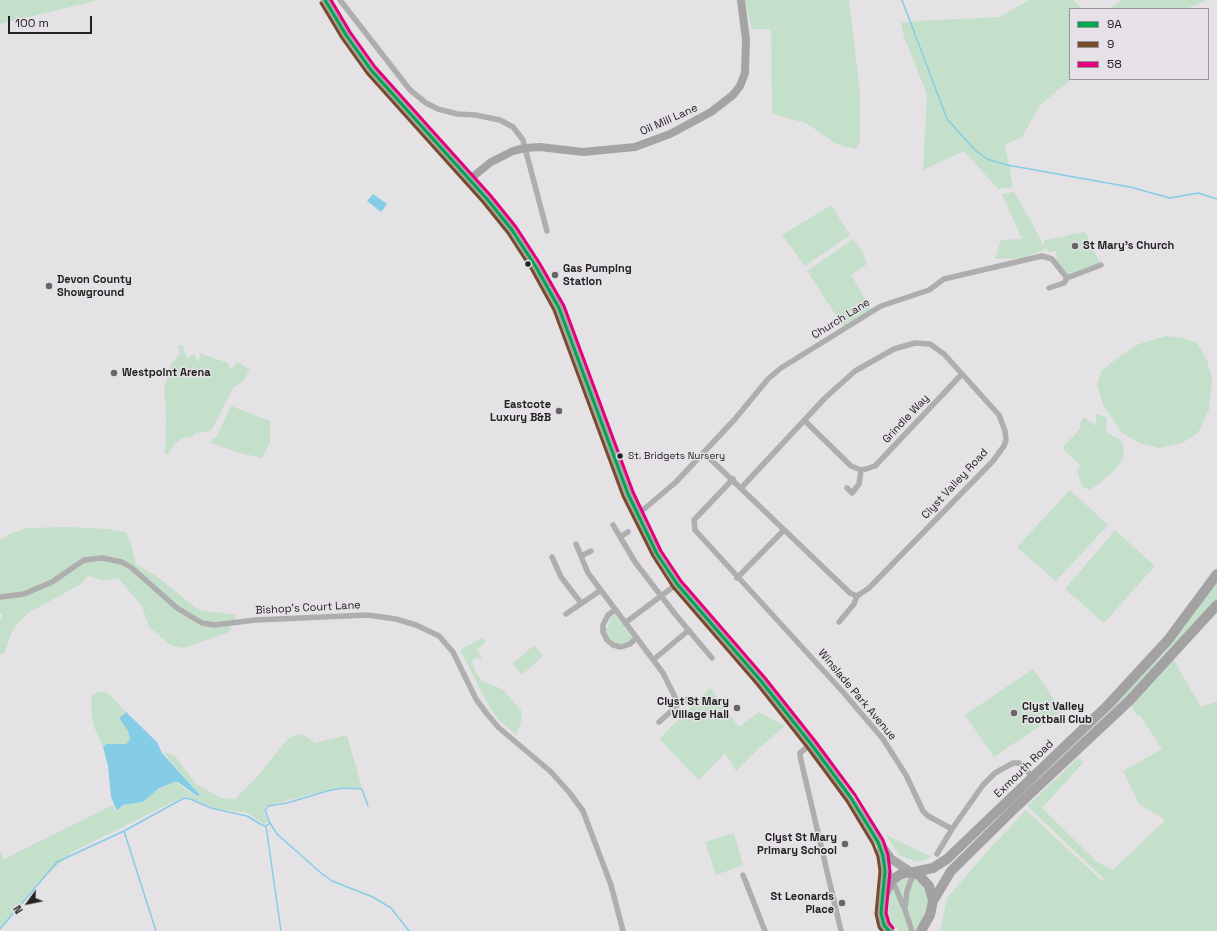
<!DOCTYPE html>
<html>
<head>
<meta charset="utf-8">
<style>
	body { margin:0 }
	#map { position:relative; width:1217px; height:931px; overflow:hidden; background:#e4e2e5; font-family:"Space Grotesk",sans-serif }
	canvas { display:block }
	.legend { position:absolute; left:1069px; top:8px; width:140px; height:72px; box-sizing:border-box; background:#e5e1e6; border:1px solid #979598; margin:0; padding:5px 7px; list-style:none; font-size:12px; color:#232223 }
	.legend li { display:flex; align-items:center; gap:8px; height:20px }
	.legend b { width:20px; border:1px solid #979598 }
	.north { position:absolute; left:8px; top:883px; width:40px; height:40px; -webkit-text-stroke:3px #e5e1e6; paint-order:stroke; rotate:237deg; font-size:11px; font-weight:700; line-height:16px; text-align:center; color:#232223 }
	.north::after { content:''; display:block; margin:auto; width:14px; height:18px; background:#232223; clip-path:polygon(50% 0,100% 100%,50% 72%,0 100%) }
	.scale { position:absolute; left:8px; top:16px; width:84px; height:18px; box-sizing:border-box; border:2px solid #232223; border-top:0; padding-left:5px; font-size:12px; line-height:14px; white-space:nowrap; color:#232223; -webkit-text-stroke:3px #e5e1e6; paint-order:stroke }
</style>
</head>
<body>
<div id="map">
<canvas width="1217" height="931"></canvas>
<ul class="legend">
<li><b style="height:5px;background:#00a651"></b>9A</li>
<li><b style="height:5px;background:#7a4b2a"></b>9</li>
<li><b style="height:5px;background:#e5007d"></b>58</li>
</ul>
<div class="north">N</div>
<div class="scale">100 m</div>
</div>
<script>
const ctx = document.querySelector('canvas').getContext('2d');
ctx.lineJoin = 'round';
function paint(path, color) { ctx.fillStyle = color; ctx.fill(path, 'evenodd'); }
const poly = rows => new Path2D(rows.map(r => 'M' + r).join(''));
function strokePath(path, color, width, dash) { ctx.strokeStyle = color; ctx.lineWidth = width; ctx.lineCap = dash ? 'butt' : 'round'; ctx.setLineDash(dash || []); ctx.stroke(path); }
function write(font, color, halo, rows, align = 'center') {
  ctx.font = font + ' "Space Grotesk",sans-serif'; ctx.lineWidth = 3; ctx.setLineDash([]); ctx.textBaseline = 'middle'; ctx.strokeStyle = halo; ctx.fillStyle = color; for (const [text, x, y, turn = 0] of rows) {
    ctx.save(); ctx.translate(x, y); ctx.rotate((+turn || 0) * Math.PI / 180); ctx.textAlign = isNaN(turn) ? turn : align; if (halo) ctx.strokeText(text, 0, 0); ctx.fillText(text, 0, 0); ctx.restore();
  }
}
paint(poly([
	[0,0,99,0,0,24],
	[745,0,849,0,860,92,860,143,855,149,836,144,806,123,772,114,771,29,752,29],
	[1029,0,1074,0,1082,9,1070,9,1070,79,1072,79,1041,104,1022,137,1005,145,1013,187,998,189,964,151,923,170,927,94,904,37,901,23,918,21,1000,17],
	[1122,0,1207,0,1186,9,1109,9],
	[1014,192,1038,234,1043,246,1045,240,1085,232,1101,265,1068,277,1057,261,1056,251,1049,252,1044,247,1044,250,1024,258,995,259,1001,240,1022,239,1002,194],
	[831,205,850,235,805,266,782,235],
	[853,239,862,250,867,264,851,275,872,310,843,326,807,271],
	[1166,336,1182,338,1196,342,1207,360,1212,379,1209,410,1198,433,1182,443,1159,448,1141,444,1122,433,1103,405,1097,384,1101,371,1120,356,1139,344],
	[178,345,183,346,187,358,194,354,199,363,200,353,228,363,230,370,238,362,250,370,242,382,233,388,211,431,196,433,192,437,181,439,173,446,169,453,165,455,166,415,164,389,171,364,180,354],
	[231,406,270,421,270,443,262,458,240,453,209,442,217,436],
	[1096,414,1101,415,1107,418,1106,432,1119,439,1123,445,1124,457,1114,471,1099,484,1089,490,1082,486,1077,470,1081,466,1062,448,1081,428,1080,424,1084,417,1096,426],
	[1070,490,1108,525,1056,581,1017,547],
	[71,527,108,529,126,532,131,544,136,564,156,576,199,610,236,615,229,632,184,648,172,646,149,627,142,606,118,578,106,581,88,576,81,584,28,613,13,629,5,652,0,655,0,620,3,615,0,613,0,540,9,534,27,528],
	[1115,530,1155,566,1104,623,1065,589],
	[1217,580,1217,601,1111,715,1051,765],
	[615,615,633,639,625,644,617,644,607,638,605,628,608,628,611,616],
	[483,637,485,642,477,650,482,659,475,658,472,661,475,672,482,681,502,689,521,710,522,719,516,735,499,720,490,708,460,650],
	[534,645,543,656,522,675,512,664],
	[1173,659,1201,707,1217,701,1217,931,940,931,947,898,991,847,1026,810,1102,881,1104,879,1027,806,1078,758,1084,762,1042,808,1097,862,1113,870,1165,820,1139,804,1123,771,1162,749,1140,715,1137,716,1130,703],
	[1033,669,1062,711,994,757,965,715],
	[710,688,739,727,759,712,785,726,759,748,736,771,725,753,699,780,659,739],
	[98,692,105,692,111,696,126,712,121,715,120,720,128,731,130,738,126,744,107,744,103,747,94,727,92,719,91,699,93,694],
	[303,734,315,743,347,735,362,788,340,787,266,806,264,808,264,812,269,822,264,824,247,813,214,808,185,796,72,852,34,887,0,930,0,852,4,859,113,805,117,813,124,805,143,802,156,791,174,782,177,783,197,797,200,795,163,752,175,756,196,784,221,798,235,799,257,777,285,742,293,736],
	[734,833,743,865,716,875,705,842],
	[886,835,932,857,917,862,906,858,899,855],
	[912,878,919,881,925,889,929,908,918,929,913,931,899,931,893,924,886,913,888,899,890,891,896,884,902,880]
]), '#c4e0ca');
paint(poly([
	[373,194,387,204,381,212,367,201],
	[126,712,157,742,162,753,200,795,197,796,178,782,174,782,158,789,143,802,123,805,117,811,111,797,108,766,103,747,107,744,126,744,130,739,128,731,119,718]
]), '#85cde6');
strokePath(poly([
	[902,0,947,119,976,151,987,159,1007,165,1130,187,1170,198,1198,193,1217,199],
	[270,823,265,810,268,806,287,803,331,790,343,788,362,789,368,806],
	[266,826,281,931],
	[124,831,156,931],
	[0,929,57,862,124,831,184,798,190,799,211,808,247,816,262,825,266,826,270,823,277,834,321,873,332,881,373,897,391,908,409,931]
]), '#85cde6', 1.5);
strokePath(poly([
	[340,0,410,90,426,103,438,109,457,114,475,115,500,120,513,127,523,140,525,148,547,231],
	[1049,288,1064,283,1067,278],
	[805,421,851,466,861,470,866,469,875,466,962,374],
	[704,453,850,593,857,596,869,588,993,461,1004,446,1006,440,1005,431,999,415,944,354,930,344,915,343,894,349,855,371,825,398,742,487],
	[733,479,694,520,695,530,843,692,883,739,906,775,923,811,928,816,952,829,983,785,995,773,1013,763,1019,763,1023,766,1034,779],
	[847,488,852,493,859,484,861,470],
	[637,515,676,482,735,419,768,379,781,368,881,306,929,290,944,279,1042,256,1052,259,1067,278,1101,265],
	[613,525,635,562,675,614,712,658],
	[620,537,628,532],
	[576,544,581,556,591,551],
	[581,556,588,573,663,673,676,699,677,706,659,722],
	[552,557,561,577,581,603],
	[737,578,784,530],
	[0,597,24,594,52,582,84,560,102,558,122,562,132,568,177,608,202,623,214,625,256,620,367,615,396,619,416,625,439,636,453,652,476,699,487,714,499,728,550,771,569,792,583,811,611,885,623,931],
	[615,610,608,615,603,625,603,632,607,640,613,645,621,647,630,644,636,638],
	[566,614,601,590],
	[839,622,854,604,857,596],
	[625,623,677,584],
	[653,660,689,630],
	[678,703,688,699],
	[811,744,800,753,800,756,841,931],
	[937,854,952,829],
	[887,868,905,910,912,931],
	[743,875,765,931],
	[905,908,907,891,914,872]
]), '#aeaeae', 5.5);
strokePath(poly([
	[470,179,491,162,513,151,525,148,540,147,583,152,635,147,670,134,711,112,733,95,740,86,745,73,746,40,741,0]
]), '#a4a4a4', 8);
strokePath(poly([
	[325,0,346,35,371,70,487,199,512,230,536,267,559,308,566,325,628,494,646,534,677,584,761,681,811,744,891,859,911,872],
	[881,849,885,871,884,893]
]), '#a8a6a7', 9);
strokePath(poly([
	[914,872,933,868,947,859,1108,705,1168,640,1217,574],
	[933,901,951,871,1017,806,1129,701,1217,605],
	[889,931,884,925,881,913,881,900,892,880,901,874,911,872,919,875,929,886,933,901,930,915,921,931]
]), '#a3a1a2', 10);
strokePath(poly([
	[325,0,346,35,371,70,487,199,512,230,536,267,559,308,628,494,657,554,677,584,761,681,811,744,851,798,878,842,883,856,885,871,881,913,884,925,889,931]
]), '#00a651', 3);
strokePath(poly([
	[321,3,342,38,367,73,483,202,508,233,532,270,554,310,623,496,653,556,673,587,757,684,807,747,847,801,873,844,878,857,880,871,876,914,879,927,882,931]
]), '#7a4b2a', 3);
strokePath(poly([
	[331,0,350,32,375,67,491,196,516,227,540,264,564,306,633,492,661,551,681,581,765,678,815,741,855,795,883,840,888,855,890,871,886,913,889,923,893,928]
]), '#e5007d', 3);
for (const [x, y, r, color] of [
	[1075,246,4,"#676567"],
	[528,264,3.5,"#232223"],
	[555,275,4,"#676567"],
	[49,286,4,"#676567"],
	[114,373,4,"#676567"],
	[559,411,4,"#676567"],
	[620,456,3.5,"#232223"],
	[737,708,4,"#676567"],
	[1014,713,4,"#676567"],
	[845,844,4,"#676567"],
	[842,903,4,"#676567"]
]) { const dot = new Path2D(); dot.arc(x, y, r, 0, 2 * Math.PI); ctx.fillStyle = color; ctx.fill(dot); strokePath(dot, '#e5e1e6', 1.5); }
write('10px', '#232223', '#e5e1e6', [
	["St. Bridgets Nursery",628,456]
], 'left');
write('11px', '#232223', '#e5e1e6', [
	["Oil Mill Lane",669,120,-24],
	["Church Lane",841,319,-32],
	["Grindle Way",906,419,-47],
	["Clyst Valley Road",955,484,-47],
	["Bishop's Court Lane",308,608,-3],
	["Winslade Park Avenue",857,695,50],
	["Exmouth Road",1024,769,-44]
]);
write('bold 11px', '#232223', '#e5e1e6', [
	["St Mary's Church",1083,246],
	["Gas Pumping",563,269],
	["Station",563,282],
	["Devon County",57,280],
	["Showground",57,293],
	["Westpoint Arena",122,373],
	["Eastcote",551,405,"right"],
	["Luxury B&B",551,418,"right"],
	["Clyst St Mary",729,702,"right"],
	["Village Hall",729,715,"right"],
	["Clyst Valley",1022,707],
	["Football Club",1022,720],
	["Clyst St Mary",837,838,"right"],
	["Primary School",837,851,"right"],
	["St Leonards",834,897,"right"],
	["Place",834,910,"right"]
], 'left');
</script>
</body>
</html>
